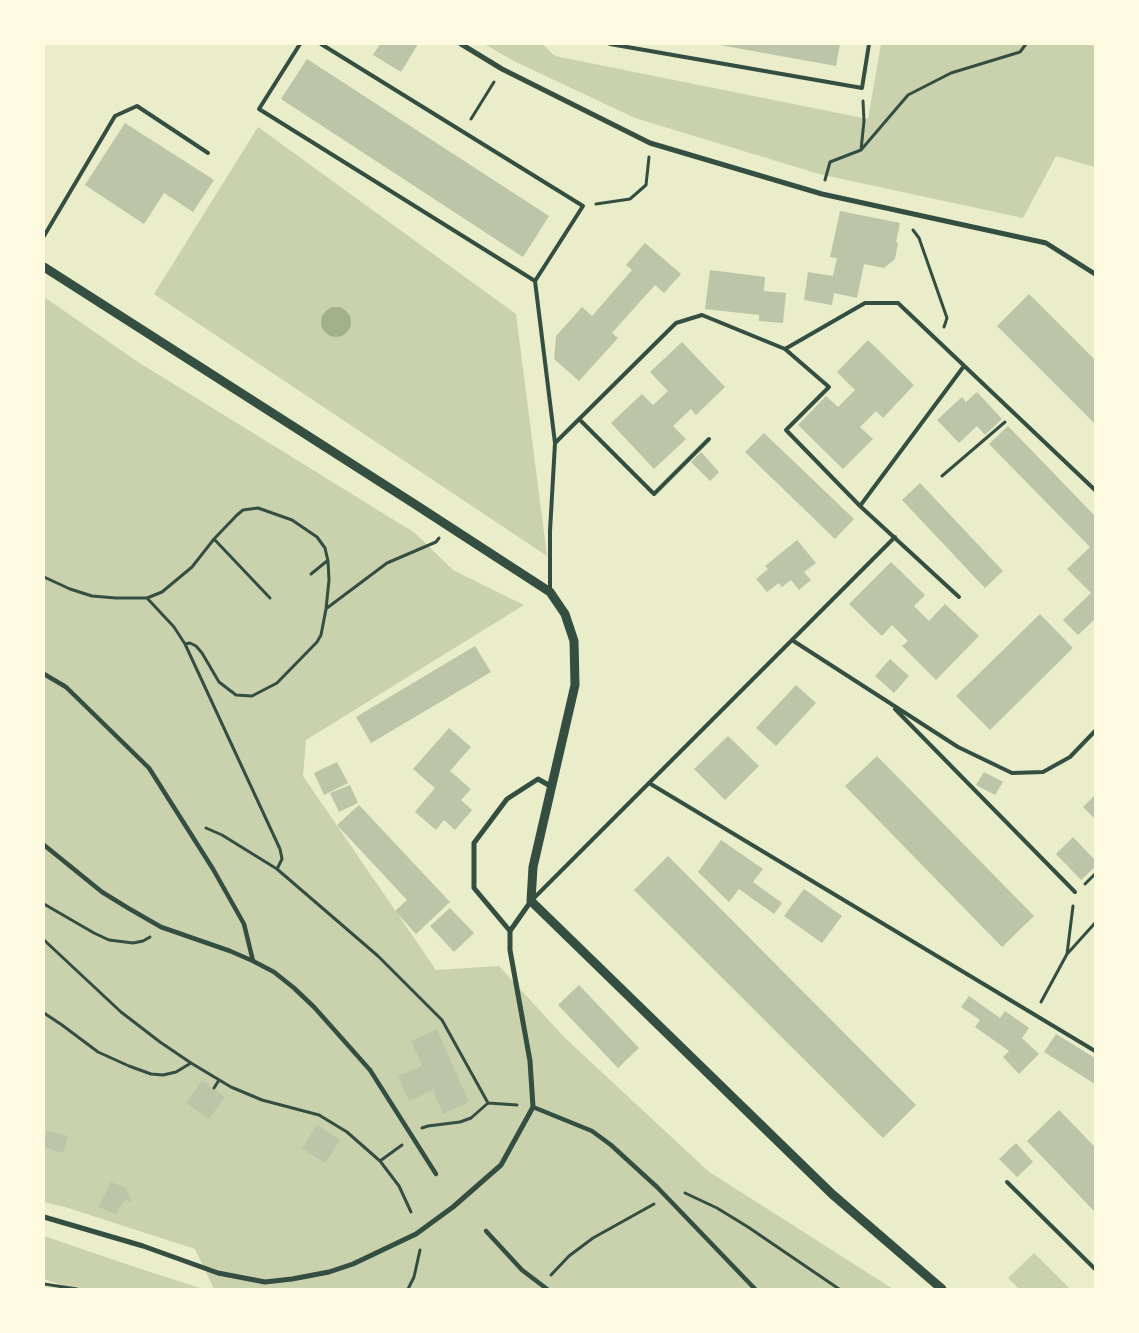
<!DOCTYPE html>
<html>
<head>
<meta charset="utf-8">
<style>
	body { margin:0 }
	#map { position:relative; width:1139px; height:1333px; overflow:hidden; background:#e9edc9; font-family:"Open Sans",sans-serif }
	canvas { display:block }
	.frame { position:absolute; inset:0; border:45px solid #fefae0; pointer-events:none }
</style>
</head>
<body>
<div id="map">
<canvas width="1139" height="1333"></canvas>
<div class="frame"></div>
</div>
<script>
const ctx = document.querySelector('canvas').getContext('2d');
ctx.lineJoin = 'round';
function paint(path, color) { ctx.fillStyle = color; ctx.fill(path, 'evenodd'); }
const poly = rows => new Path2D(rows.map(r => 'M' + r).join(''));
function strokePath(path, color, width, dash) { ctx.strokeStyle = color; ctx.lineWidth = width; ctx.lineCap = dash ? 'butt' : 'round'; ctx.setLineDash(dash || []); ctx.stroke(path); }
paint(poly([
	[484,44,542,44,555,56,868,119,881,44,1095,44,1095,167,1056,156,1023,218,819,174,635,118,516,62],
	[258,127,516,314,547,556,154,294],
	[44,297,138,362,415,533,453,570,524,605,306,740,303,776,436,970,499,966,565,1038,708,1171,893,1289,214,1289,195,1249,65,1207,44,1202],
	[44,1236,132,1266,203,1289,74,1289,44,1279],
	[1034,1253,1070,1289,1019,1289,1008,1278]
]), '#cad2ad');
paint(poly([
	'321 322a15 15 0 1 1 30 0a15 15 0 1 1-30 0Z'
]), '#a3b18a');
paint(poly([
	[380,44,418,44,401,72,373,55],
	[714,44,840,44,836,66],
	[307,59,549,216,523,257,281,99],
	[125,123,214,180,193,212,164,193,144,224,85,185],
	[840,211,900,223,896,242,898,243,895,259,884,268,864,264,857,298,834,293,832,305,804,300,808,272,833,276,837,258,830,257],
	[645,243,681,274,664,293,655,285,612,333,618,338,579,381,554,359,556,336,582,307,592,316,632,270,626,265],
	[710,270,765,277,764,291,786,293,783,323,759,321,759,315,705,309],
	[1029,294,1095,360,1095,424,997,326],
	[868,340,914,385,883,418,876,411,860,427,873,439,843,469,798,425,826,396,838,407,855,390,837,372],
	[682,342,725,387,696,415,691,409,673,426,686,439,654,469,611,423,642,394,653,405,668,391,650,372],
	[977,392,1002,419,985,435,977,426,959,443,937,420,962,397,966,402],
	[1008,426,1095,516,1095,619,1078,635,1063,620,1091,593,1067,569,1090,547,989,444],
	[764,433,854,519,835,539,745,452],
	[701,452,719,472,710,481,691,462],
	[920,483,1003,571,985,588,902,500],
	[797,540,816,563,804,572,811,580,799,590,791,580,782,587,779,583,767,592,756,579,768,569,765,566],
	[891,562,925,595,914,606,929,621,945,604,979,636,936,680,902,646,908,641,892,625,882,636,849,604],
	[1040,614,1073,648,990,730,956,696],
	[475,646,491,672,371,743,356,717],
	[890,659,909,676,894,693,875,676],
	[796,685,816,703,776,746,756,728],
	[449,728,471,747,450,771,471,789,461,800,472,810,455,830,444,820,436,830,415,812,435,788,413,769],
	[728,736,759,766,725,800,694,769],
	[877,756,1034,916,1002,947,845,786],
	[337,762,348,783,324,795,314,773],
	[984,772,1003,782,995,795,976,785],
	[350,785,358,803,339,812,330,793],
	[1095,795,1095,819,1083,807],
	[359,805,450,902,416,934,395,911,407,900,337,825],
	[1073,837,1095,860,1095,867,1081,880,1056,854],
	[721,840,763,869,753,882,782,903,774,914,739,889,729,902,698,872],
	[668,856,916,1105,883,1138,634,890],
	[804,889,842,916,822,943,784,916],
	[450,908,474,933,454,952,430,926],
	[579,985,639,1048,618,1068,558,1005],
	[969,996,1000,1018,1005,1011,1029,1028,1022,1038,1039,1054,1019,1074,1003,1057,1009,1051,975,1027,980,1020,961,1007],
	[437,1029,469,1102,443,1114,433,1090,409,1101,398,1076,422,1066,411,1041],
	[1056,1034,1095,1058,1095,1084,1044,1052],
	[202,1080,225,1097,209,1119,186,1103],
	[1059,1110,1095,1147,1095,1212,1027,1141],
	[317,1125,340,1140,325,1163,302,1148],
	[46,1130,68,1136,63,1153,44,1147],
	[1016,1143,1033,1162,1017,1177,999,1159],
	[111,1182,126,1188,132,1202,125,1199,116,1214,98,1207]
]), '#bcc5a7');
strokePath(poly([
	[471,119,494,82],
	[861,150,908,95,951,73,1020,52,1026,44],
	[825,180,830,162,861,150,864,121,863,101],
	[596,204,630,199,646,185,649,157],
	[913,230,919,238,947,318,944,327],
	[942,476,1005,422],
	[214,539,270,598],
	[311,574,327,561],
	[44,577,70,589,92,596,116,598,147,598,174,627,185,644,280,849,282,859,277,869],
	[147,598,162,592,192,567,214,539,237,515,243,510,258,508,292,520,317,537,325,548,328,561,329,580,326,609,321,635,317,642,277,683,252,696,236,695,219,682,202,653,196,646,190,643,185,644],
	[327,608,387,563,436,542,439,538],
	[206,828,222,835,277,869,378,956,442,1020,488,1103,471,1118,460,1122,428,1126,422,1128],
	[1085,884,1095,874],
	[44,904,94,933,109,940,133,943,143,941,150,937],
	[44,940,121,1012,160,1042,191,1063,231,1087,262,1100,319,1115,347,1132,380,1161,402,1145],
	[1068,953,1095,923],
	[1041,1002,1067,954,1073,906],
	[44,1013,62,1025,98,1052,129,1066,151,1074,163,1075,176,1072,191,1063],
	[214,1088,219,1080],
	[488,1103,517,1105],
	[380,1161,399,1186,411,1212],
	[685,1193,717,1208,748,1227,839,1289],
	[551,1275,569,1256,593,1238,654,1204],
	[44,1284,77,1289],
	[408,1289,414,1277,420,1250]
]), '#344e41', 3);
strokePath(poly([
	[300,44,259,109,535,281,583,206,321,44],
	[610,44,862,88,869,44],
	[44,236,115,116,137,106,208,153],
	[535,281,555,443,676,323,702,315,785,349,865,303,898,303,1095,490],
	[785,349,829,387,786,430,860,506,964,366],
	[579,419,654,494,709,439],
	[860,506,959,597],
	[550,590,550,531,555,443],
	[792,640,958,747,1012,773,1043,772,1070,757,1095,731],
	[895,709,1075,892],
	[649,783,1095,1051],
	[533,899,895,537],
	[1007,1182,1095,1269]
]), '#344e41', 4);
strokePath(poly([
	[44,674,66,687,149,768,213,869,244,924,253,961],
	[44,845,102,892,128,908,161,927,230,951,253,961,274,972,294,988,314,1007,370,1070,436,1174],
	[533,1107,592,1131,611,1145,657,1187,755,1289],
	[486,1231,522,1270,547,1289]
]), '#344e41', 4.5);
strokePath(poly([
	[461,44,502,69,650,143,822,194,1046,243,1095,274],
	[510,931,474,888,474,843,507,799,538,779,552,787],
	[44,1217,143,1246,218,1273,265,1282,292,1279,329,1272,353,1264,416,1234,453,1207,501,1165,533,1107,530,1061,510,950,510,931,531,901]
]), '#344e41', 5);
strokePath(poly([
	[44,267,413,503,550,592,565,614,574,641,575,685,533,867,531,901,832,1194,942,1289]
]), '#344e41', 9);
</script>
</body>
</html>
